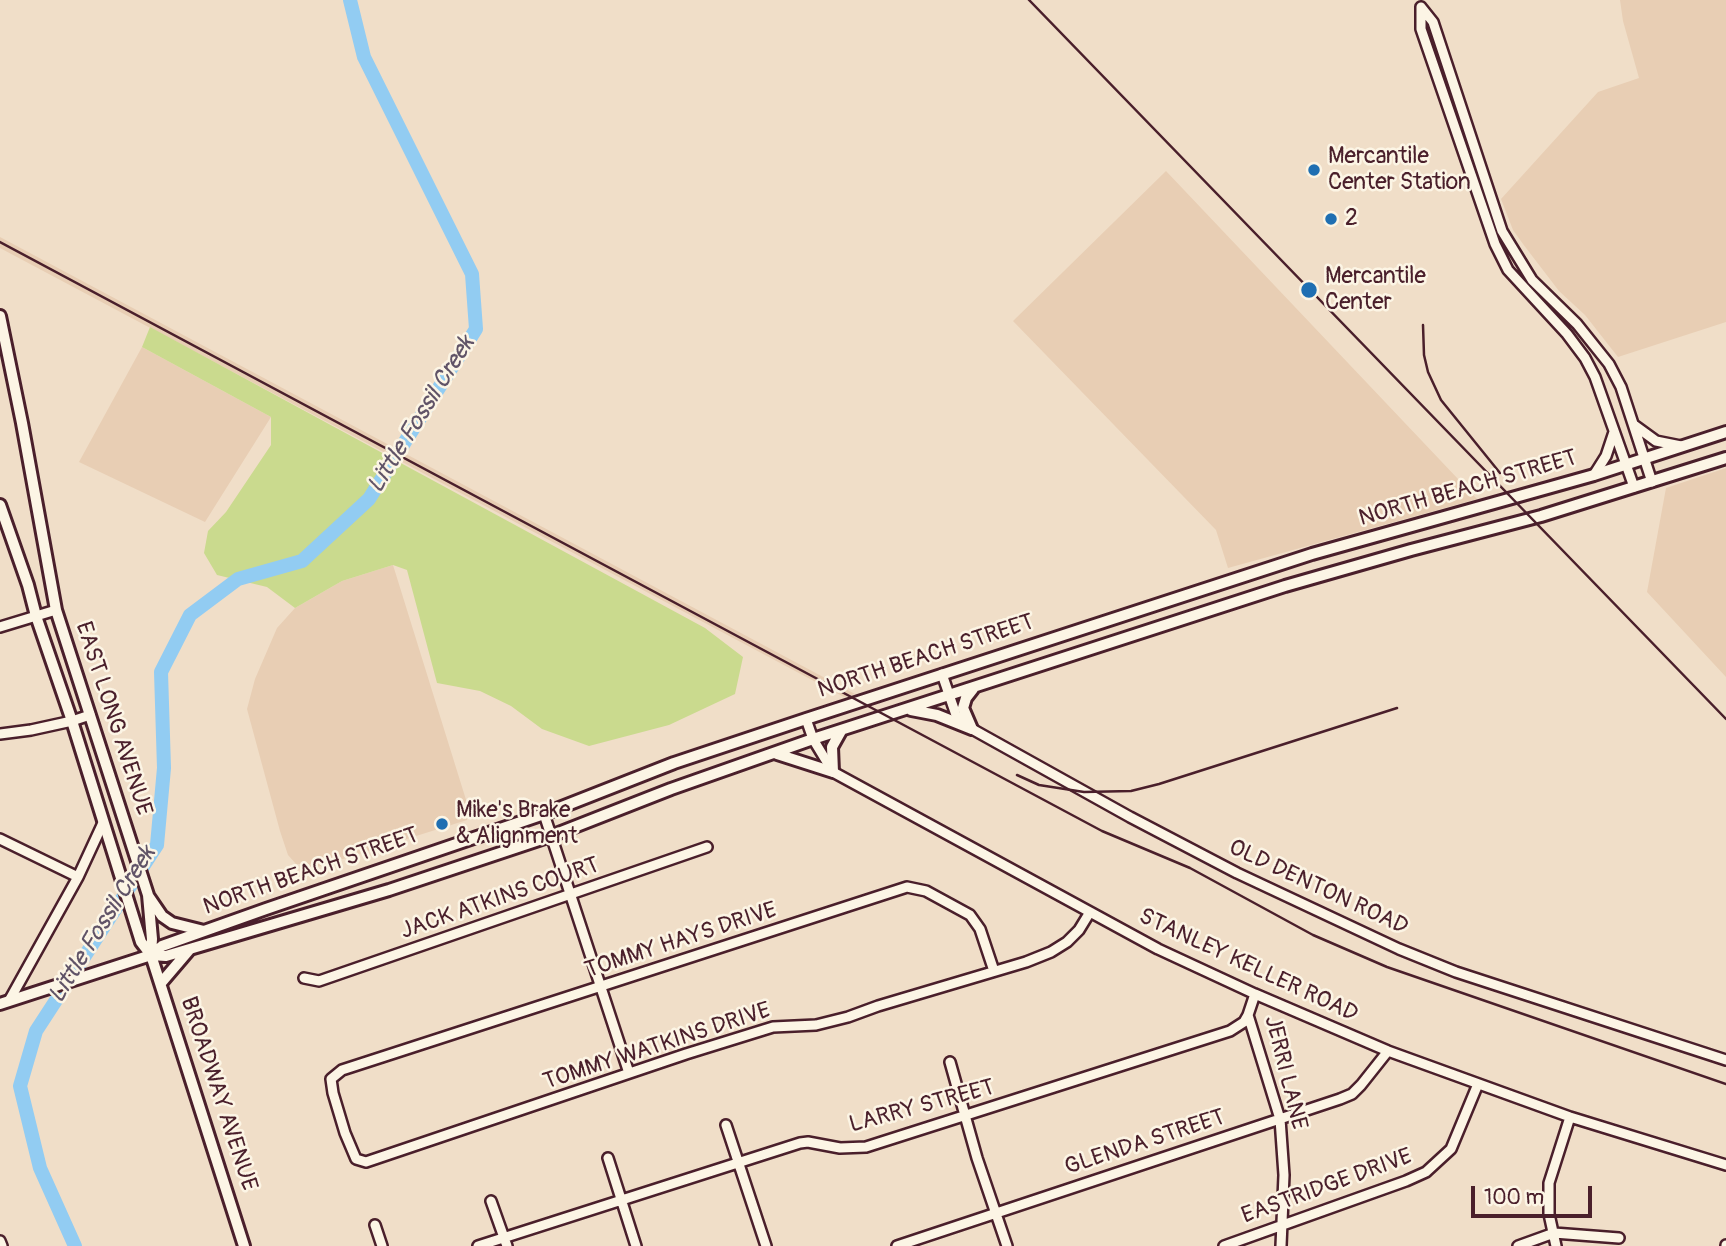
<!DOCTYPE html>
<html>
<head>
<meta charset="utf-8">
<style>
	body { margin:0 }
	#map { position:relative; width:1726px; height:1246px; overflow:hidden; background:#f0dec8; font-family:Pangolin,sans-serif }
	canvas { display:block }
	.scale { position:absolute; left:1471px; top:1186px; width:121px; height:32px; box-sizing:border-box; border:4px solid #4a1f2b; border-top:0; padding-left:9px; font-size:21px; line-height:24px; white-space:nowrap; color:#4a1f2b; -webkit-text-stroke:5px #fcf5e5; paint-order:stroke }
</style>
</head>
<body>
<div id="map">
<canvas width="1726" height="1246"></canvas>
<div class="scale">100 m</div>
</div>
<script>
const ctx = document.querySelector('canvas').getContext('2d');
ctx.lineJoin = 'round';
function paint(path, color) { ctx.fillStyle = color; ctx.fill(path, 'evenodd'); }
const poly = rows => new Path2D(rows.map(r => 'M' + r).join(''));
function strokePath(path, color, width, dash) { ctx.strokeStyle = color; ctx.lineWidth = width; ctx.lineCap = dash ? 'butt' : 'round'; ctx.setLineDash(dash || []); ctx.stroke(path); }
function write(font, color, halo, rows, align = 'center') {
  ctx.font = font + ' Pangolin,sans-serif'; ctx.lineWidth = 5; ctx.setLineDash([]); ctx.textBaseline = 'middle'; ctx.strokeStyle = halo; ctx.fillStyle = color; for (const [text, x, y, turn = 0] of rows) {
    ctx.save(); ctx.translate(x, y); ctx.rotate((+turn || 0) * Math.PI / 180); ctx.textAlign = isNaN(turn) ? turn : align; if (halo) ctx.strokeText(text, 0, 0); ctx.fillText(text, 0, 0); ctx.restore();
  }
}
paint(poly([
	[1620,0,1726,0,1726,322,1618,357,1585,315,1559,291,1523,244,1513,230,1501,199,1598,92,1639,78,1623,21],
	[1166,171,1477,499,1228,568,1216,530,1013,321],
	[0,237,855,694,844,697,0,248],
	[142,347,271,417,205,522,79,462],
	[1726,468,1726,677,1647,592,1666,488],
	[393,565,467,803,467,820,311,869,309,864,296,864,288,855,280,831,247,709,255,679,277,628,295,608,342,581]
]), '#e8ceb4');
paint(poly([
	[150,327,705,628,743,657,735,694,669,725,589,746,542,729,511,706,480,691,437,683,407,570,393,565,342,581,295,608,267,587,217,575,204,553,208,531,226,512,271,445,271,417,142,347]
]), '#cada8e');
strokePath(poly([
	[75,1246,40,1168,20,1086,36,1031,157,845,164,768,161,672,190,615,238,579,302,561,369,499,476,329,472,274,364,57,350,0]
]), '#92ccf2', 14);
const minor = poly([
	[1421,7,1433,22,1502,231,1532,280,1577,324,1609,364,1621,387,1652,482],
	[1421,7,1421,29,1495,244,1508,270,1567,334,1585,358,1595,377,1634,487],
	[1634,425,1656,441,1681,446],
	[1594,475,1606,456,1614,432],
	[0,627,56,610],
	[942,674,956,715,972,729,1130,817,1237,873,1399,949,1456,972,1726,1060],
	[806,719,813,739,833,772,1158,949,1255,994,1388,1051,1570,1117,1726,1165],
	[0,734,31,730,72,721,90,715],
	[544,814,629,1073],
	[0,839,78,877],
	[994,971,980,929,970,915,926,891,907,887,342,1070,331,1079,333,1093,345,1133,356,1159,366,1162,686,1054,773,1027,816,1025,848,1017,878,1006,1026,962,1051,952,1067,942,1079,930,1090,912],
	[304,978,319,981,707,847],
	[1255,994,1248,1015,1280,1119,1284,1175,1281,1246],
	[9,1001,78,877,103,823],
	[950,1062,977,1158,1007,1246],
	[726,1125,766,1246],
	[608,1158,636,1246],
	[491,1201,507,1246],
	[375,1225,382,1246],
	[0,1241,2,1246],
	[478,1246,800,1143,808,1142,840,1148,866,1147,1230,1031,1244,1022,1248,1015],
	[897,1246,1340,1099,1352,1094,1361,1085,1388,1051],
	[1224,1246,1406,1181,1426,1172,1451,1149,1478,1084],
	[1518,1246,1554,1233,1619,1238],
	[1556,1246,1549,1214,1549,1183,1570,1117],
	[1726,1246,1726,1245]
]);
const major = poly([
	[0,316,22,423,56,610,148,895,152,939,151,955],
	[0,505,28,585,36,616,72,721,141,942,151,955,244,1246],
	[911,710,937,715,972,729],
	[972,729,963,708,966,698,973,689],
	[777,754,833,772,832,747,841,731],
	[149,897,162,916,172,923,204,931],
	[151,955,162,946,266,909,544,814,674,763,806,719,1312,554,1594,475,1726,432],
	[161,983,190,949],
	[0,1004,151,955,166,956,389,890,551,836,671,789,813,739,1285,586,1411,550,1541,516,1726,458]
]);
strokePath(minor, '#4a1f2b', 14);
strokePath(major, '#4a1f2b', 16);
strokePath(minor, '#fcf5e5', 9);
strokePath(major, '#fcf5e5', 10);
strokePath(poly([
	[1029,0,1726,719],
	[0,242,1102,831,1190,868,1313,935,1387,967,1726,1084],
	[1423,325,1424,355,1428,372,1441,400,1500,473],
	[1017,775,1039,785,1084,792,1131,791,1159,784,1397,708]
]), '#4a1f2b', 2.5);
for (const [x, y, r, color] of [
	[1314,170,7,"#1f6fb2"],
	[1331,219,7,"#1f6fb2"],
	[1309,290,9,"#1f6fb2"],
	[442,824,7,"#1f6fb2"]
]) { const dot = new Path2D(); dot.arc(x, y, r, 0, 2 * Math.PI); ctx.fillStyle = color; ctx.fill(dot); strokePath(dot, '#fcf5e5', 2.5); }
write('23px', '#4a1f2b', '#fcf5e5', [
	["Mercantile",1328,157],
	["Center Station",1328,183],
	["2",1345,219],
	["Mercantile",1325,277],
	["Center",1325,303],
	["Mike's Brake",456,811],
	["& Alignment",456,837]
], 'left');
write('23px', '#4a1f2b', '#fcf5e5', [
	["NORTH BEACH STREET",1468,489,-16],
	["NORTH BEACH STREET",926,657,-18],
	["EAST LONG AVENUE",113,719,72],
	["NORTH BEACH STREET",311,872,-19],
	["OLD DENTON ROAD",1318,888,25],
	["JACK ATKINS COURT",500,899,-19],
	["TOMMY HAYS DRIVE",681,941,-18],
	["STANLEY KELLER ROAD",1248,966,25],
	["TOMMY WATKINS DRIVE",657,1047,-18],
	["JERRI LANE",1285,1073,76],
	["BROADWAY AVENUE",218,1094,72],
	["LARRY STREET",922,1107,-15],
	["GLENDA STREET",1145,1143,-18],
	["EASTRIDGE DRIVE",1327,1187,-20]
]);
write('italic 24px', '#605367', '#fcf5e5', [
	["Little Fossil Creek",422,415,-58],
	["Little Fossil Creek",103,925,-58]
]);
</script>
</body>
</html>
